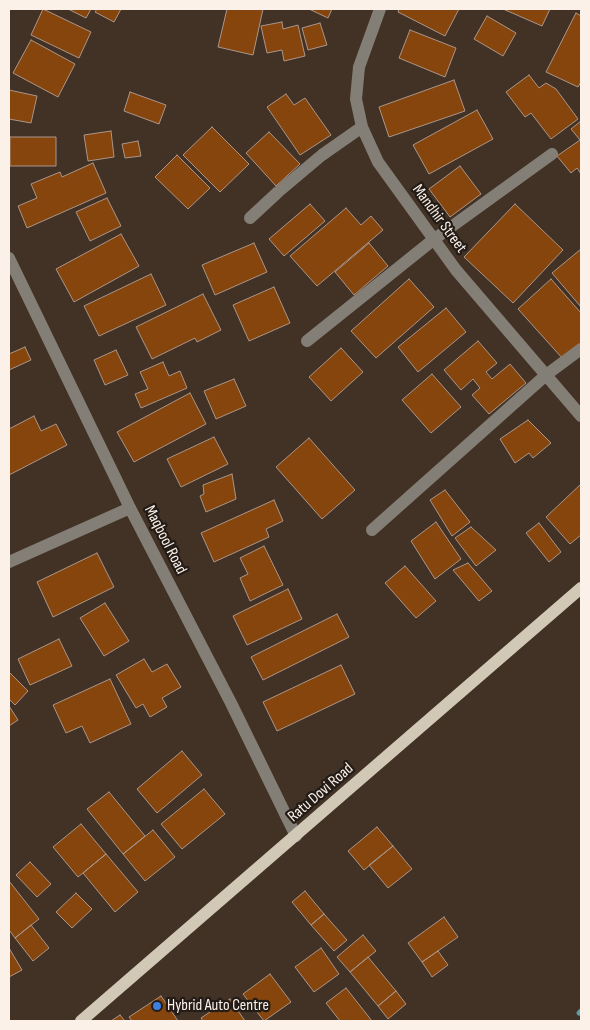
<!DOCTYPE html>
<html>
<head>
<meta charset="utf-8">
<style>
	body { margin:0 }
	#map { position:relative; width:590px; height:1030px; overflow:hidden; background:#423226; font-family:"Sofia Sans Condensed",sans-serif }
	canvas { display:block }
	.frame { position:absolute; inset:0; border:10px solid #fcf1e9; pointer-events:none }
</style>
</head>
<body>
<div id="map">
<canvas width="590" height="1030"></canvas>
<div class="frame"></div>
</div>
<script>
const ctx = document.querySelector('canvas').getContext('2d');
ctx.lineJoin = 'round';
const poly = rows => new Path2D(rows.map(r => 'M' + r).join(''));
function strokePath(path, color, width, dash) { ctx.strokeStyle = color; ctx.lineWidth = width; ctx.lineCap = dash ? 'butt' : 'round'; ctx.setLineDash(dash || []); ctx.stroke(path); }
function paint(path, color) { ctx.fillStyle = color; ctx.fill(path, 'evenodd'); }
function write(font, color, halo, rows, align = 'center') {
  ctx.font = font + ' "Sofia Sans Condensed",sans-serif'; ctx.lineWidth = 4.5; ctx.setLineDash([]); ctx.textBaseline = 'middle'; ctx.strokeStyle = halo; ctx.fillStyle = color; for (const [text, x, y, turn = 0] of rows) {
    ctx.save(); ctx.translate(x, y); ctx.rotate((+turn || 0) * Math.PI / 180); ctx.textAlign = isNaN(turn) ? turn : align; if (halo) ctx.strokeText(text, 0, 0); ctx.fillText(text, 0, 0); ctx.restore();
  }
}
strokePath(poly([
	[579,1013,581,1011]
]), '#609ca9', 5);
const building = poly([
	[43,9,91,32,79,58,31,35,43,9],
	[68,9,91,9,86,18,68,9],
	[97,9,121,9,114,22,95,12,97,9],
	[227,9,263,9,253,55,218,47,227,9],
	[309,9,332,9,328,18,309,9],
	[399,9,459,9,445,36,398,12,399,9],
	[503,9,550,9,542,26,503,9],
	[576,13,581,16,581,82,578,87,546,72,576,13],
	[487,16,516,33,503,56,474,39,487,16],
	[282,22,283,29,298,25,305,56,284,61,282,50,267,53,261,26,282,22],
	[320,23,327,45,308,50,302,28,320,23],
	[410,30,456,48,445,77,399,58,410,30],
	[31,40,75,64,58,97,13,73,31,40],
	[529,75,539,88,546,83,556,89,578,119,551,139,531,113,525,117,506,92,529,75],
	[454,80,465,111,389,137,379,107,454,80],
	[9,90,37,96,31,123,9,119,9,90],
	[130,92,166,105,159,124,124,111,130,92],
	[286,94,294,105,305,98,331,135,300,155,267,107,286,94],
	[477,110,493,139,429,174,413,145,477,110],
	[581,121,581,174,577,168,571,173,557,156,580,140,571,129,581,121],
	[212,127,249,164,220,192,183,155,212,127],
	[111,131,114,157,88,161,84,135,111,131],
	[269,132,300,164,276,186,246,153,269,132],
	[10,137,56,137,56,166,10,166,10,137],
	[138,141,141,156,125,158,122,144,138,141],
	[177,155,210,188,188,209,155,177,177,155],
	[93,163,106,193,27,228,18,206,37,198,31,184,60,172,62,177,93,163],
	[460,166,481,194,450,217,429,189,460,166],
	[107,198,121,226,90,241,76,212,107,198],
	[310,204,325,221,284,256,269,239,310,204],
	[515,204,563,250,513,303,464,257,515,204],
	[346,208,361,225,371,216,383,230,317,286,290,256,346,208],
	[121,234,139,266,74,302,56,269,121,234],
	[254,243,267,272,215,295,202,265,254,243],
	[369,243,388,266,354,295,335,272,369,243],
	[581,249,581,307,552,273,581,249],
	[151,274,166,305,99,336,84,306,151,274],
	[409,279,434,307,376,358,351,331,409,279],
	[551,279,581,313,581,343,563,359,518,309,551,279],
	[274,287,290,323,249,341,233,305,274,287],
	[203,294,221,330,197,342,195,338,152,359,136,327,203,294],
	[446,308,466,332,418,372,398,347,446,308],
	[478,341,497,363,486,372,492,379,510,364,526,383,489,414,472,395,480,388,473,379,461,390,444,370,478,341],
	[25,347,31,360,9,370,9,354,25,347],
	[341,348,363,372,331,401,309,377,341,348],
	[116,350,128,375,105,385,94,360,116,350],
	[163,362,169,376,180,371,187,388,141,408,135,394,148,389,140,372,163,362],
	[432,374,461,407,431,433,402,400,432,374],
	[234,379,246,406,216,419,204,391,234,379],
	[190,393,206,424,134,462,117,432,190,393],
	[34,416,41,431,56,424,67,445,9,475,9,429,34,416],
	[528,420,551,443,533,458,529,453,515,463,500,439,528,420],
	[214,437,228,464,181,487,167,459,214,437],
	[309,438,355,490,322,519,276,467,309,438],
	[232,474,236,499,206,512,200,496,204,494,203,485,232,474],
	[581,484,581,535,570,544,546,517,581,484],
	[445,490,470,522,452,536,430,500,445,490],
	[274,500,283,521,266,529,269,537,214,562,201,533,274,500],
	[436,522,461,559,435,579,411,541,436,522],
	[539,523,561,552,549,562,526,533,539,523],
	[471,527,496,550,476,566,455,538,471,527],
	[264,546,283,585,250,601,240,578,248,574,240,558,264,546],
	[97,553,114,587,53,617,37,582,97,553],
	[468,563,492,591,479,601,453,570,468,563],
	[405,566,436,601,416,618,385,583,405,566],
	[288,589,302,619,247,645,233,616,288,589],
	[105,603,129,641,104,656,80,618,105,603],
	[337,614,349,637,263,680,251,657,337,614],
	[59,639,72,666,30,685,18,659,59,639],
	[144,659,152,672,167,664,181,687,162,698,167,707,150,717,143,704,136,708,116,675,144,659],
	[341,665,355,694,277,731,263,702,341,665],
	[9,672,28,691,15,705,9,699,9,672],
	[110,679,131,724,90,743,82,726,66,733,53,705,110,679],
	[9,706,18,720,9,726,9,706],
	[182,751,202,775,157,813,137,789,182,751],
	[204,789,225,814,182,849,161,824,204,789],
	[109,792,145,836,123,854,87,809,109,792],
	[81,824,106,854,78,877,53,847,81,824],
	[377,827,393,846,364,870,348,851,377,827],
	[153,830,175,857,145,881,123,854,153,830],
	[393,846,412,869,388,888,369,865,393,846],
	[106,854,138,892,115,912,83,873,106,854],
	[30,862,51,884,37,897,16,875,30,862],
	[9,881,39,919,15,938,9,930,9,881],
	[305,891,324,914,311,925,292,902,305,891],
	[76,893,92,909,72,928,56,912,76,893],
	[324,914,347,940,334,951,311,925,324,914],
	[444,917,458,937,422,962,408,943,444,917],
	[31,925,49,948,33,961,15,938,31,925],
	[363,935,376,951,350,972,337,957,363,935],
	[9,948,22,970,9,977,9,948],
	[321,948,339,974,314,992,295,967,321,948],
	[438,951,448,965,432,977,422,962,438,951],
	[368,957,396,991,378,1006,350,972,368,957],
	[270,974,291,1002,264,1021,243,994,270,974],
	[346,988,372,1021,340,1021,326,1003,346,988],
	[396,991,406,1004,388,1019,378,1006,396,991],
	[161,996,178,1021,132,1021,129,1017,161,996],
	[230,999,245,1021,203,1021,201,1018,230,999],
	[120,1015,125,1021,111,1021,120,1015]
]);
paint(building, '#85450c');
strokePath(building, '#ab9689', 1);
strokePath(poly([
	[380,9,359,67,356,99,362,127,378,162,456,270,581,416],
	[250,218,278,192,322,155,362,127],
	[9,258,130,508,231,703,296,836],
	[307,341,433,240,552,154],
	[372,530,546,375,581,349],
	[9,562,130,508]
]), '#847f76', 12);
strokePath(poly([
	[81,1021,581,588]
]), '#d1c8b6', 12);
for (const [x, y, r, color] of [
	[157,1006,5,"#3f7fe0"]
]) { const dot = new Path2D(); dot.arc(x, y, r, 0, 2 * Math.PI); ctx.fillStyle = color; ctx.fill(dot); strokePath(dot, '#231b16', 2); }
write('16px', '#fcf1e9', '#231b16', [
	["Mandhir Street",439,219,54],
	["Maqbool Road",165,540,63],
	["Ratu Dovi Road",321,793,-41]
]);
write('16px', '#fcf1e9', '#231b16', [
	["Hybrid Auto Centre",167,1006]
], 'left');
</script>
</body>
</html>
